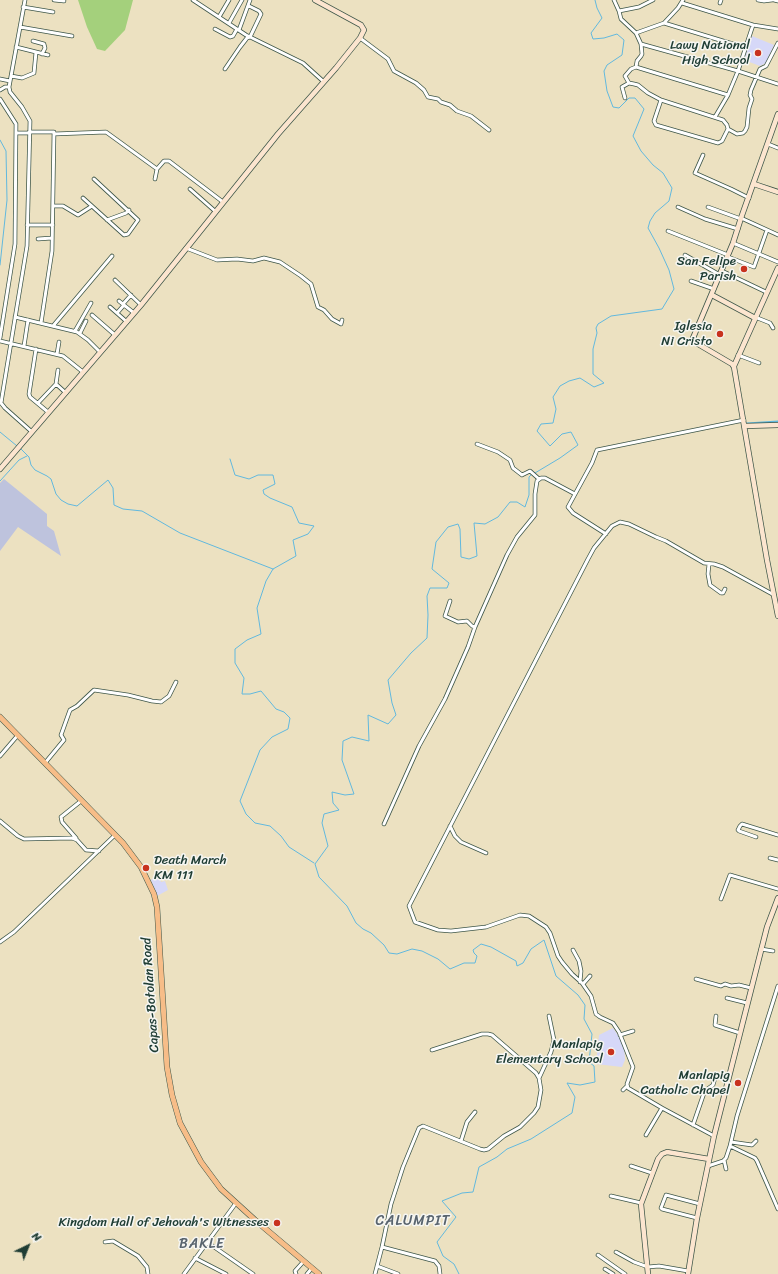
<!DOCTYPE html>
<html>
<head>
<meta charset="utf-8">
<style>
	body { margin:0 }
	#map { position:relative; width:778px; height:1274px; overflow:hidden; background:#ece1c1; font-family:Sriracha,sans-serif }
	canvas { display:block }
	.north { position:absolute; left:8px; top:1226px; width:40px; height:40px; -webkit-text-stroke:3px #f6f6f2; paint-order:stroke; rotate:43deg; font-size:11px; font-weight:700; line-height:16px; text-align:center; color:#1f3d34 }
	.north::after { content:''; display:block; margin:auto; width:14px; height:18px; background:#1f3d34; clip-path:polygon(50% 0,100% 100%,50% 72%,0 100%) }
</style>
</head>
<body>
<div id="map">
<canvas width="778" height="1274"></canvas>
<div class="north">N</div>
</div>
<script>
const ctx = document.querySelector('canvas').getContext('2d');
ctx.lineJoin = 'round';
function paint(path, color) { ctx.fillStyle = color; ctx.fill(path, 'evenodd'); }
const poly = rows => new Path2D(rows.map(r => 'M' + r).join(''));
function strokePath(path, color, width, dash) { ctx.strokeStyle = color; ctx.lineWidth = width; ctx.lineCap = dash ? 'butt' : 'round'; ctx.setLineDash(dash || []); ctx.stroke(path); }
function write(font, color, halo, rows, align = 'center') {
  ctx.font = font + ' Sriracha,sans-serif'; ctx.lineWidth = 3; ctx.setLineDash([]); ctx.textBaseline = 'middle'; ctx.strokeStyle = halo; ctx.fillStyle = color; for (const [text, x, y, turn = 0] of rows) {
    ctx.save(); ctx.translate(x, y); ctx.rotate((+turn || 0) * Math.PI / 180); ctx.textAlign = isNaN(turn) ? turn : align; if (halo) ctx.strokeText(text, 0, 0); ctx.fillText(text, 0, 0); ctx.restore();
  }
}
paint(poly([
	[752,36,774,45,766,63,760,66,744,60],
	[158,875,161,882,165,881,168,890,157,896,151,880],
	[613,1028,624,1044,625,1060,622,1067,596,1064,599,1035]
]), '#d6d8f8');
paint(poly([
	[4,479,47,514,47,526,54,531,61,556,18,527,0,551,0,483]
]), '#bec3dd');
paint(poly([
	[78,0,133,0,125,30,105,51,97,49,87,27]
]), '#a4d07c');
strokePath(poly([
	[0,140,6,151,7,200,0,265],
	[0,432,17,446],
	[21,449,29,457,31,465,35,470,47,476,51,479,56,494,61,500,68,504,77,506,108,480,113,488,114,505,123,509,142,511,180,533,273,569],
	[230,459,235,475,249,479,258,475,273,475,275,484,263,490,264,494,270,498,292,507,299,523,314,526,308,534,293,540,296,556,273,569,266,581,257,608,261,634,247,640,235,649,235,663,244,678,242,694,250,694,261,691,276,709,284,712,290,718,288,729,272,737,260,750,240,801,246,814,255,823,270,826,281,836,289,847,314,863],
	[535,473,560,458,578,445,571,432,562,434,550,446,537,431,541,424,553,423,556,409,553,397,560,386,569,381,580,378,594,387,604,383,593,374,593,349,597,333,596,328,598,324,611,316,662,309,674,289,669,270,659,248,648,228,650,221,655,213,669,201,672,188,663,173,653,165,641,151,633,136,644,109,635,98,629,98,619,108,613,107,607,91,604,71,607,65,622,55,624,40,617,34,604,38,593,39,591,33,602,18,597,8,595,0],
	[0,481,19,460,27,456],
	[459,1274,454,1264,443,1256,437,1242,456,1217,442,1201,462,1193,473,1192,479,1167,497,1157,507,1149,531,1139,572,1113,575,1097,567,1083,580,1085,595,1082,594,1066,589,1062,592,1034,584,1019,585,1005,578,995,556,976,544,940,531,949,523,963,517,966,516,961,491,947,481,944,473,950,474,953,477,956,475,963,464,963,450,969,438,959,422,951,412,949,397,954,389,953,384,945,371,933,363,929,356,923,347,906,319,877,315,864,328,846,322,823,324,814,339,810,333,803,332,792,345,795,354,794,342,760,343,741,352,737,369,741,368,715,388,724,396,715,392,703,388,680,411,653,427,638,428,615,427,596,430,588,447,588,449,583,432,569,436,542,448,527,458,524,460,529,461,557,469,559,477,556,474,523,485,524,498,517,510,502,517,502,525,507,529,495,529,477,532,474]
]), '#61b8de', 1);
strokePath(poly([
	[747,424,778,422]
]), '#61b8de', 3);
const street = poly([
	[25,0,9,87,10,92,22,107,30,121,27,246,1,403,5,408,32,432],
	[54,0,64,1],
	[193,0,246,35,303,63,324,82],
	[614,0,619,11,639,7,653,0],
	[758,0,764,1,772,0],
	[774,0,778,1],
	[682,3,753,25,778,29],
	[720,3,721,0],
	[23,7,53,12],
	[619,11,621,19,636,33],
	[219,17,229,0],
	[229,23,242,0],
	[664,23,746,48],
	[20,27,72,36],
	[215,29,230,37,233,36,237,29],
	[239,30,250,0],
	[360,38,388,59,394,71,416,83,424,90,428,97,438,99,441,102,450,105,457,111,471,116,489,130],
	[33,41,44,44,45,48,42,54],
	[641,44,738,71,778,84],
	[16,47,48,55],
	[636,67,637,61,641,56,642,54,641,44,636,33,664,23,678,8,683,0],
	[225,69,240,47,247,38,250,37,261,14,259,11,249,6],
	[11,76,22,78,34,73,36,52],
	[0,79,10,81],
	[629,83,625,76,631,69,636,67,728,95],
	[0,90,5,87,9,87],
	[625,98,622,87,629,83,634,84,638,85,648,93,661,100,723,120,727,125,728,129,722,141,718,143,656,125,654,121,661,100],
	[0,99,16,124,15,244,0,338],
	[715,117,728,95,738,71,753,25],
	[728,129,737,134,743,133,745,131,747,127,749,108,752,99,750,95,751,90,760,69,766,66,778,43],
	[29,132,54,132,52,251,41,323],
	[16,133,29,133],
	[54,134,106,132,157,169],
	[768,144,778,148],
	[703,155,695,173,731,189,749,198],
	[155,179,157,169,164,161,169,161,223,202],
	[190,189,216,212],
	[83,198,124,235,128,234,138,220,94,179],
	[53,206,63,206,78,215,92,206],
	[678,207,705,219,738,229],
	[708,207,741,219],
	[741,218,778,235],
	[107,220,126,213,129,210],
	[27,225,53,225],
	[668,231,728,255],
	[38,239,52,238],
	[733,243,778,262],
	[186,248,217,260,237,259,253,261,264,258,280,262,301,276,311,284,318,307,324,310,332,319,341,324,342,320],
	[685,255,720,275],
	[728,257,754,267,767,230],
	[722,271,766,292],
	[115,280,141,305],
	[691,281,714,289],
	[119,301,134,313],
	[123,304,131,295],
	[110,307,127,322],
	[117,313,124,305],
	[92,315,115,335],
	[15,317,77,332,88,340,100,352],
	[755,317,770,323,773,328],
	[53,326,112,256],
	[75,331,91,303],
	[80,333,86,321],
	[0,341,63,356,83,372],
	[24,346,28,320],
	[36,349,29,394,30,397,48,412],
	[57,354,59,342],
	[738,355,759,363],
	[58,370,56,384,66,393],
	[38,403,56,384],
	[477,444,498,452,510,460,513,468,522,475,530,471,539,479],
	[606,534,573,513,568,507,592,463,597,450,744,420],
	[709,564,708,574,710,585,721,593,723,593,725,589],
	[450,601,445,616,458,622,467,621,472,626,475,627],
	[0,756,18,735],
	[45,763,64,740,61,735,70,710,77,706,94,690,128,695,152,701,161,702,169,696,176,682],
	[0,821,18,836,24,839,72,838,77,840,86,850,99,851],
	[384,824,419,746,445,699,468,647,475,627,507,555,517,537,535,515,535,494,537,481,541,478,545,478,575,494],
	[450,826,455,836,461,842,486,853],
	[756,837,739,831,738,830,740,826,742,824,778,835],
	[76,838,62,822,61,817,81,801],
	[770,858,778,860],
	[721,899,730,875,778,889],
	[0,942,14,932,115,835],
	[761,949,773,951],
	[573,950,579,961,581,971,580,982],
	[696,979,721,986,725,984,731,986,739,985,751,988],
	[583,984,590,976],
	[727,998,747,1003],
	[716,1016,715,1025,740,1033],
	[620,1035,633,1031],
	[539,1078,551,1052,554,1040,549,1016],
	[623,1090,627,1086],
	[693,1125,704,1093,706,1090,713,1085,715,1078],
	[646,1135,662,1108],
	[714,1136,662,1108,628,1088,627,1084,633,1067,619,1032,613,1023,600,1017,596,1014,591,996,582,983,572,974,562,962,558,956,550,933,546,927,529,916,520,915,486,927,451,931,438,930,415,922,409,906,588,559,594,548,612,526,620,522,629,524,656,537,666,541,704,563,714,564,723,567,774,595],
	[461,1141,467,1122,475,1112],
	[731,1142,752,1145,756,1141],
	[730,1146,737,1116,778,986],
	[724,1160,726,1169],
	[631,1166,652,1173],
	[708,1166,723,1161,726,1158,730,1146,755,1158,757,1161,778,1209],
	[611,1196,641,1203],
	[697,1218,662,1209,661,1208,666,1195,700,1204],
	[105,1242,113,1241,138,1256,147,1267,148,1274],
	[207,1242,253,1274],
	[382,1247,435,1261,439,1266,440,1274],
	[616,1252,634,1262,648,1267,659,1266,688,1271],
	[598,1255,625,1274],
	[195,1258,226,1274],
	[377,1266,398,1274],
	[605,1269,613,1274],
	[184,1274,236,1203],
	[296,1274,295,1271,304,1261],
	[307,1274,312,1268],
	[375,1274,382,1247,391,1204,403,1167,419,1128,423,1126,480,1149,484,1150,488,1149,504,1136,520,1127,534,1113,538,1107,541,1090,539,1078,536,1073,492,1035,488,1034,482,1034,432,1050]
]);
const secondary = poly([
	[778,114,741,218,733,243,693,338,698,344,732,364,734,367,767,560,778,616],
	[754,184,778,192],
	[712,295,755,318],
	[734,366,778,268],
	[745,426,778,425],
	[0,469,141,305,278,134,336,68,360,38,364,30,361,25,315,0],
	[648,1274,641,1204,658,1159,662,1154,667,1152,709,1159],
	[688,1274,697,1218,714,1136,767,927,778,898]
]);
const primary = poly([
	[0,717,123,843,141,867,154,894,157,907,167,1067,172,1095,180,1123,201,1162,221,1189,255,1220,319,1274]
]);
strokePath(street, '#3e5649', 4.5);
strokePath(secondary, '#3e5649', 6);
strokePath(primary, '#3e5649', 6);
strokePath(street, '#fff', 3);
strokePath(secondary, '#fce5cf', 4.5);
strokePath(primary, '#f7bd88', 5);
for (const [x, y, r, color] of [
	[758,53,4,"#c8321e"],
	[744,269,4,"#c8321e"],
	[720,334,4,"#c8321e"],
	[146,868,4,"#c8321e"],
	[611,1052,4,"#c8321e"],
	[738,1083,4,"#c8321e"],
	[277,1223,4,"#c8321e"]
]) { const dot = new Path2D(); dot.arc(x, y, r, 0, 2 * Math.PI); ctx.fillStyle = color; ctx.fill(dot); strokePath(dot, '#f6f6f2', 1.5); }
write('13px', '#1f3d34', '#f6f6f2', [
	["Lawy National",750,46],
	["High School",750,61],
	["San Felipe",736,262],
	["Parish",736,277],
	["Iglesia",712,327],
	["Ni Cristo",712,342],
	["Death March",154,861,"left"],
	["KM 111",154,876,"left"],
	["Manlapig",603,1045],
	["Elementary School",603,1060],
	["Manlapig",730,1076],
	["Catholic Chapel",730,1091],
	["Kingdom Hall of Jehovah's Witnesses",269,1223]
], 'right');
write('13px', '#1f3d34', '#f6f6f2', [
	["Capas-Botolan Road",151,995,-94]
]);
ctx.letterSpacing = '1px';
write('14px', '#59646e', '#f6f6f2', [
	["CALUMPIT",413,1221],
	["BAKLE",202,1244]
]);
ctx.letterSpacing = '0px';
</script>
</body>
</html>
